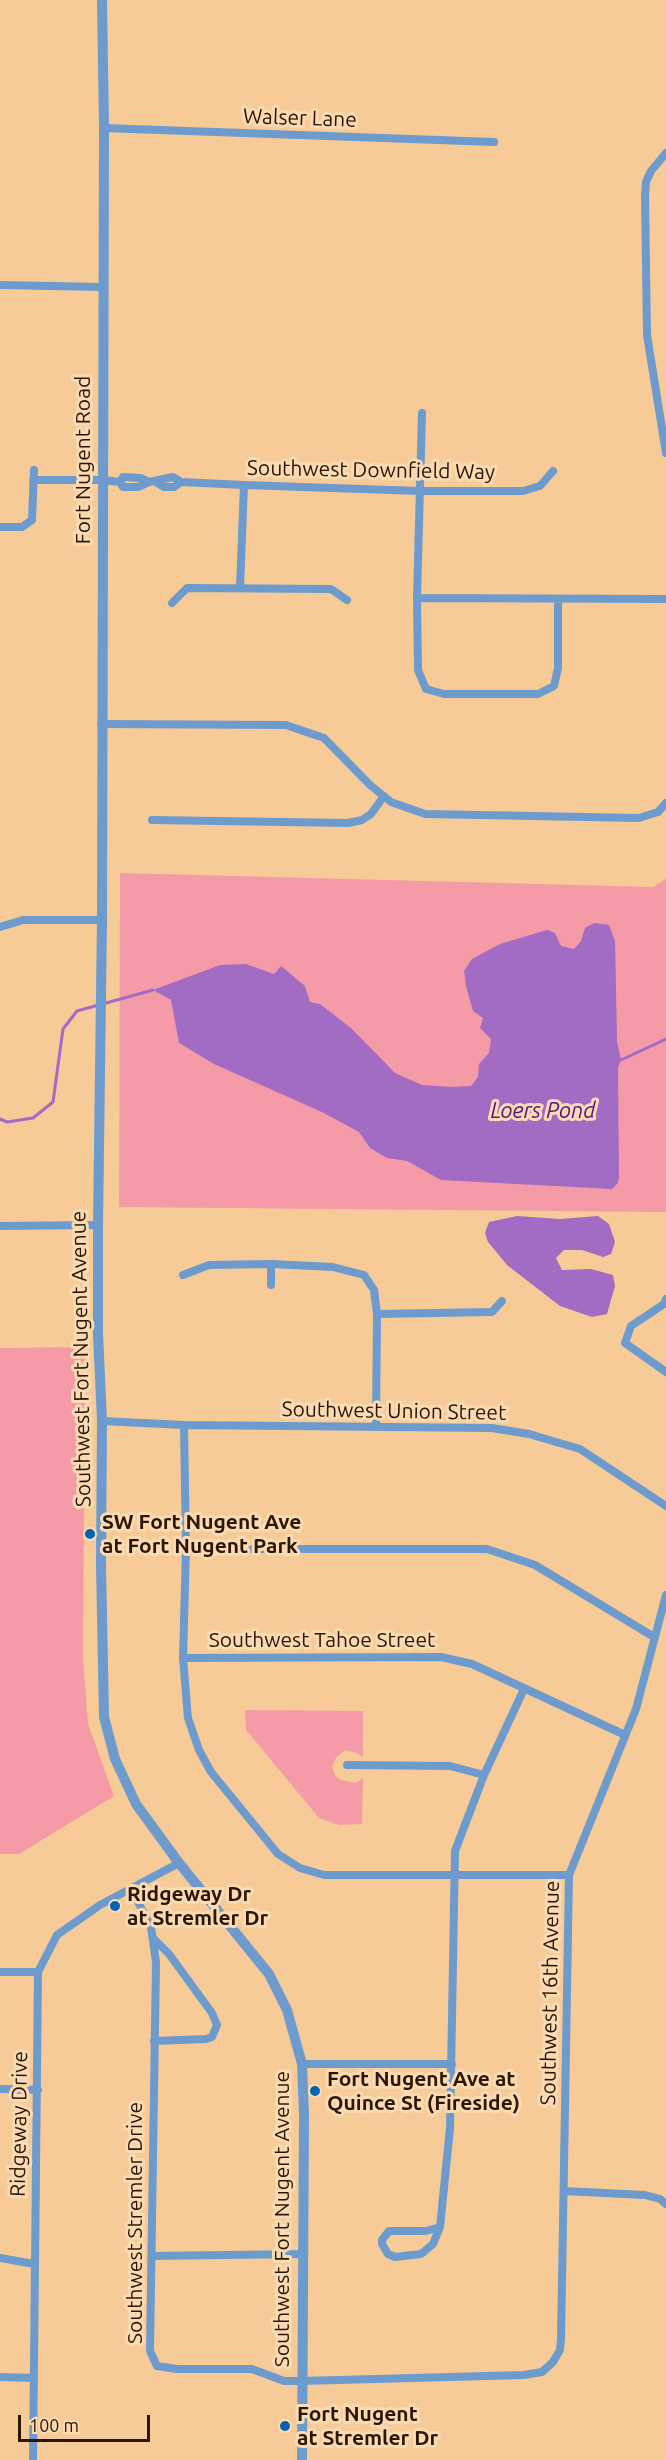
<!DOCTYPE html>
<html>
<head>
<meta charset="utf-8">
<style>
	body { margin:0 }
	#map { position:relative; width:666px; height:2460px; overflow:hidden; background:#f7cb97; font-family:Ubuntu,sans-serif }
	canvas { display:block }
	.scale { position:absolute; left:18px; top:2415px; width:132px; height:27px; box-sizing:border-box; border:3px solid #2b1700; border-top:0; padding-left:8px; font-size:18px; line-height:21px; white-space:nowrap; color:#2b1700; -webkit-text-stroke:4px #fcdbb4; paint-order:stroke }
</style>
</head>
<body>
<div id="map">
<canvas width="666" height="2460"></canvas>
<div class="scale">100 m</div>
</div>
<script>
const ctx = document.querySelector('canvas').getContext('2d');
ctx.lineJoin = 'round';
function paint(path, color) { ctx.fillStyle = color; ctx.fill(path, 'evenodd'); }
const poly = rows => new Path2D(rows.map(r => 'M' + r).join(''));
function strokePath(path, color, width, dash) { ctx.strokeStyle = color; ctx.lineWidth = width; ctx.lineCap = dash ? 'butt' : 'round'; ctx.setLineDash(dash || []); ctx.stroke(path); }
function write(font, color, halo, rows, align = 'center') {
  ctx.font = font + ' Ubuntu,sans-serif'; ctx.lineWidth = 6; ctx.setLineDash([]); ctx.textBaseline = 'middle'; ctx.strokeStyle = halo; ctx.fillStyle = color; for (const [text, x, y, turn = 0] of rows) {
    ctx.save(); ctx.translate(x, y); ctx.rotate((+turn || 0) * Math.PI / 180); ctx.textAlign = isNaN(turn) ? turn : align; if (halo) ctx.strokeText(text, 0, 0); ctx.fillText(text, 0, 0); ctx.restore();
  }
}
paint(poly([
	[120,873,653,887,666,879,666,1212,119,1207],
	[85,1347,83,1657,88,1724,114,1796,19,1854,0,1854,0,1348],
	[245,1710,363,1711,363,1757,357,1753,345,1750,336,1758,332,1766,335,1775,340,1780,356,1783,363,1778,362,1824,339,1825,319,1818,246,1730]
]), '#f49ba7');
paint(poly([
	[594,923,609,925,615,941,617,1041,621,1060,618,1068,619,1177,618,1183,612,1189,441,1180,407,1161,387,1158,370,1148,359,1132,324,1113,214,1064,179,1043,171,1000,153,990,220,965,246,964,274,974,281,966,305,986,310,1002,320,1004,351,1028,395,1073,422,1085,451,1087,471,1086,478,1077,479,1064,489,1053,491,1039,480,1028,483,1018,473,1011,466,986,464,971,472,959,500,944,547,930,555,933,561,946,574,949,581,941,585,928],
	[517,1216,560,1219,598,1216,609,1224,615,1242,611,1254,603,1257,582,1250,564,1250,556,1258,562,1270,591,1269,613,1275,615,1286,607,1314,592,1317,560,1306,507,1265,488,1242,485,1233,489,1222]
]), '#a26cc5');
strokePath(poly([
	[621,1060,666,1039],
	[0,1119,7,1122,33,1118,53,1102,63,1029,77,1011,153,990]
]), '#a26cc5', 3);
strokePath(poly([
	[104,128,494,142],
	[666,153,651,171,646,182,645,196,647,335,666,453],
	[0,285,102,287],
	[422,413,417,598,418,670,426,689,444,694,538,694,554,686,558,668,558,599],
	[33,480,103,480,120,482,123,487,138,487,149,482],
	[120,482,123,477,141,478,149,482,173,477,181,482,244,485,420,491,523,491,540,486,553,471],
	[156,482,164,487,174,487,181,482],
	[0,527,22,527,32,520,34,470],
	[240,588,244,485],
	[417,598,666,599],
	[172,603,187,588,331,589,347,600],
	[101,724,286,725,324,738,370,785,391,802,425,814,639,818,658,812,666,803],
	[152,820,348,823,362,820,371,814,384,796],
	[0,927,23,920,102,920],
	[0,1226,98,1225],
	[183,1275,209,1265,271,1264,333,1267,364,1275,374,1290,377,1314,376,1425],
	[271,1285,271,1264],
	[666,1299,664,1304,631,1326,625,1343,666,1372],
	[377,1314,492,1312,502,1301],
	[102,1421,184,1425,492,1428,529,1434,580,1449,666,1506],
	[184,1425,186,1549,183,1658,188,1718,199,1750,211,1772,278,1854,300,1868,324,1875,569,1875],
	[186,1549,487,1549,535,1565,654,1637],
	[183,1658,441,1657,472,1664,625,1735],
	[347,1765,450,1766,484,1775],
	[131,1888,151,1927,156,1962,150,2351,157,2366,177,2369,252,2369,284,2381,301,2381,524,2375,542,2372,553,2362,560,2350,561,2339,569,1875,636,1709,666,1595],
	[154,1939,169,1954,212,2013,217,2025,212,2037,206,2039,154,2041],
	[0,1972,38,1972],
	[302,2064,452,2064],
	[0,2089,38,2090],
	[564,2191,645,2195,660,2199,666,2204],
	[440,2227,433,2244,421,2254,395,2257,388,2254,382,2244,382,2240,389,2231,426,2231,440,2227,450,2128,455,1851,484,1775,524,1689],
	[152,2256,302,2254],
	[0,2258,34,2264],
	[0,2377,34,2378],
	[33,2460,38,1972,57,1935,100,1905,179,1863]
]), '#6d9bcd', 8);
strokePath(poly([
	[102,0,104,128,102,920,98,1225,98,1333,102,1421,101,1564,104,1717,115,1759,136,1804,179,1863,269,1974,287,2010,302,2064,304,2114,302,2460]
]), '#6d9bcd', 10);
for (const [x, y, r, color] of [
	[90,1534,6,"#0264b1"],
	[115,1906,6,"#0264b1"],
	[315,2091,6,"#0264b1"],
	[285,2426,6,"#0264b1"]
]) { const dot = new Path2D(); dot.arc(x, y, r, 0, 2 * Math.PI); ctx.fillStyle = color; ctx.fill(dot); strokePath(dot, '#fcdbb4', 2); }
write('21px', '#2b1700', '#fcdbb4', [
	["Walser Lane",300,118,2],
	["Fort Nugent Road",83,460,-90],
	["Southwest Downfield Way",371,470,1],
	["Southwest Fort Nugent Avenue",81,1359,-91],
	["Southwest Union Street",394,1411,1],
	["Southwest Tahoe Street",322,1640],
	["Southwest 16th Avenue",550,1993,-89],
	["Ridgeway Drive",19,2124,-89],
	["Southwest Fort Nugent Avenue",282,2219,-90],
	["Southwest Stremler Drive",135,2223,-90]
]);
write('bold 21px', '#2b1700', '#fcdbb4', [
	["SW Fort Nugent Ave",102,1522],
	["at Fort Nugent Park",102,1546],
	["Ridgeway Dr",127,1894],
	["at Stremler Dr",127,1918],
	["Fort Nugent Ave at",327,2079],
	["Quince St (Fireside)",327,2103],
	["Fort Nugent",297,2414],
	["at Stremler Dr",297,2438]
], 'left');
write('italic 22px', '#5c1280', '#fcdbb4', [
	["Loers Pond",543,1111]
]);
</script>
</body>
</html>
